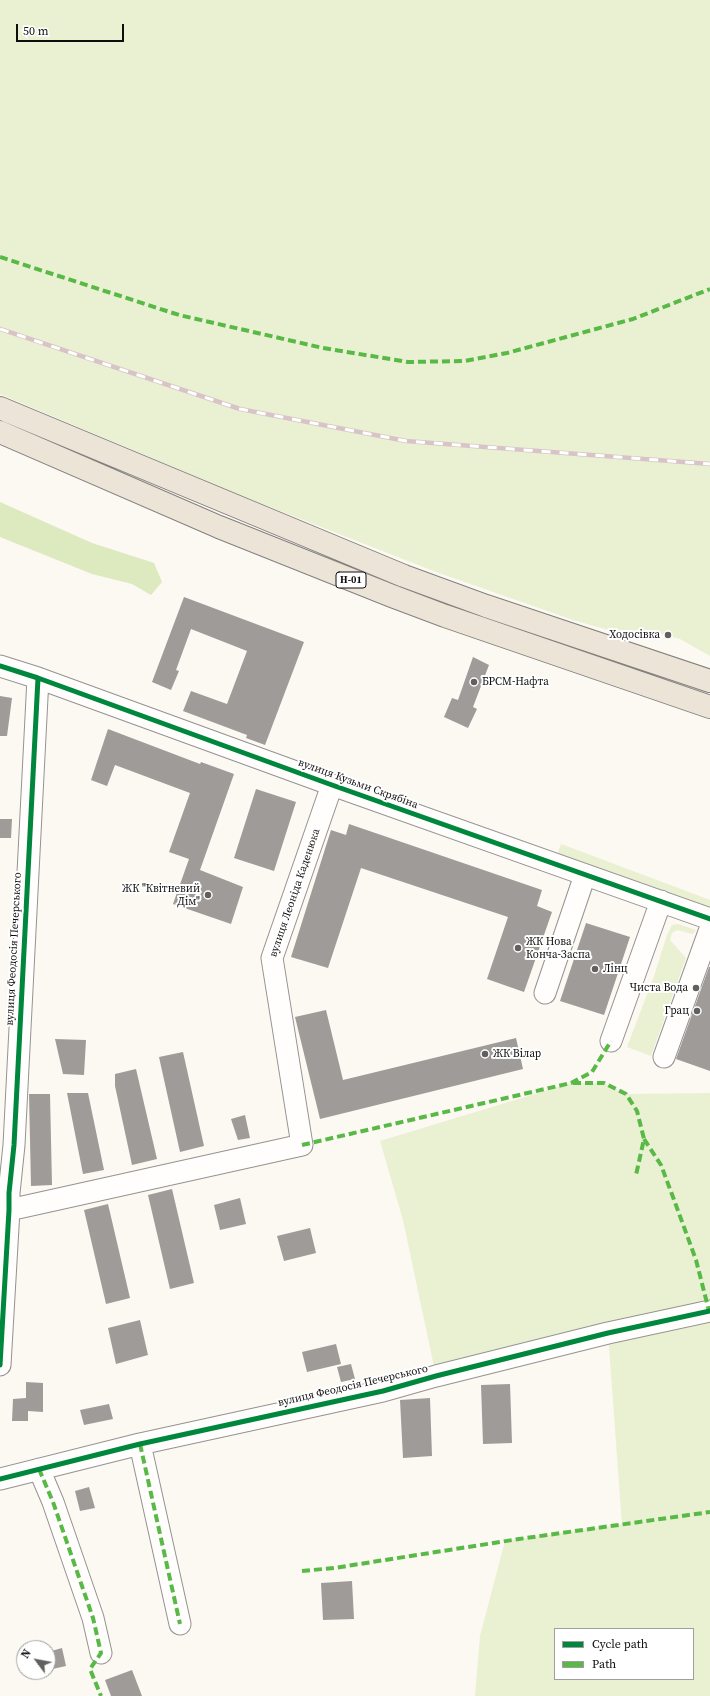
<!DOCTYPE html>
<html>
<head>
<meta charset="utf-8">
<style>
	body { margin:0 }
	#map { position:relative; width:710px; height:1696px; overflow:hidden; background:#fcf8f2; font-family:"Source Serif 4",serif }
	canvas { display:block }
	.legend { position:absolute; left:554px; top:1628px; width:140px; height:52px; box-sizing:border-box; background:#fff; border:1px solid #9f9f9f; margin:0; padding:5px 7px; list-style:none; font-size:12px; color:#0e0e0e }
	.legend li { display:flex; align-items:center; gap:8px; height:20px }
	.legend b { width:20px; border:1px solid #9f9f9f }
	.north { position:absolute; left:16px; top:1640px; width:40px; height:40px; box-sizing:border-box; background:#fff; border:1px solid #9f9f9f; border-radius:50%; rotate:302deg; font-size:11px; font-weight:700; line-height:16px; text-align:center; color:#0e0e0e }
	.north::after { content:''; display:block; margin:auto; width:14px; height:18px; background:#61605e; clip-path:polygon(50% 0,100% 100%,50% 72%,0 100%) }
	.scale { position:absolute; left:16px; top:24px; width:108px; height:18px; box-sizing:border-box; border:2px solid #0e0e0e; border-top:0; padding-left:5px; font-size:12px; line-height:14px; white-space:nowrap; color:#0e0e0e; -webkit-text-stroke:3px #fff; paint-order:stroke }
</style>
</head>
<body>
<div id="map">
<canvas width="710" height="1696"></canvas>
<ul class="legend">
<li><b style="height:5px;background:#00873e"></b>Cycle path</li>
<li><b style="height:5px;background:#58b947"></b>Path</li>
</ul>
<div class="north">N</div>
<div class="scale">50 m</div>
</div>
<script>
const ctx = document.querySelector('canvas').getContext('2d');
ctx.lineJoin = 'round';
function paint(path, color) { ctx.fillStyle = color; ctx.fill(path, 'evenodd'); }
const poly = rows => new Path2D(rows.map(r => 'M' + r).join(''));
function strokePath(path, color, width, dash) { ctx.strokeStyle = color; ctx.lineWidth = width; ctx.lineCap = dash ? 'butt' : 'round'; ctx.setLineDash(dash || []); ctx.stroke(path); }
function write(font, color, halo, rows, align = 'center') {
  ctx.font = font + ' "Source Serif 4",serif'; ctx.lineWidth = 4; ctx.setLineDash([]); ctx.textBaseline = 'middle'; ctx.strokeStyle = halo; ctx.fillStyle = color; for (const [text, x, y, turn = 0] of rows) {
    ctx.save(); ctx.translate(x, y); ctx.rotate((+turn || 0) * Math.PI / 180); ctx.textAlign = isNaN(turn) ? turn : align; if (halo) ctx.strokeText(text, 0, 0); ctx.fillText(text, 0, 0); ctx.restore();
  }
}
paint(poly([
	[0,0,710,0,710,656,680,639,655,632,626,635,573,620,436,572,242,496,0,394],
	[561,844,710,900,710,910,556,857],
	[678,924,696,930,693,934,677,930,672,933,670,940,686,958,651,1056,627,1047,654,976,667,935,672,925],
	[571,1083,604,1083,626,1094,710,1093,710,1696,475,1696,480,1636,505,1541,622,1524,608,1333,436,1376,403,1220,380,1141],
	[555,1629,693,1629,693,1679,555,1679]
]), '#eaf1d2');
paint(poly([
	[0,502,92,543,154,563,162,582,151,595,132,584,92,574,0,537]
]), '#dde9bf');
paint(poly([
	[184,597,304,642,265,745,246,738,247,735,183,711,191,691,227,704,247,651,191,629,176,670,179,671,171,690,152,682],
	[473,657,489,665,473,707,477,709,468,728,444,717,452,698,458,700],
	[0,696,12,698,7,736,0,736],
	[108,729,200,764,201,762,234,774,200,870,243,887,231,924,173,904,189,859,169,852,190,793,115,765,107,786,91,780],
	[256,789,296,802,274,871,234,858],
	[0,819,12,819,11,838,0,838],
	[349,824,542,890,537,906,552,912,524,992,487,979,508,917,361,868,328,968,291,957,331,830,346,835],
	[586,923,630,937,604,1015,560,1001],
	[709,967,710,967,710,1071,676,1059],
	[326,1010,343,1080,516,1038,523,1069,320,1119,295,1017],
	[55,1039,86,1040,84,1075,63,1074],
	[183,1052,204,1146,180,1152,159,1057],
	[136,1069,157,1159,132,1165,115,1086,115,1074],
	[67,1093,88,1093,104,1170,83,1174],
	[29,1094,50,1094,52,1185,31,1186],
	[245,1115,250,1138,238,1140,231,1119],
	[172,1189,194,1283,170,1289,148,1195],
	[240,1198,246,1224,220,1230,214,1205],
	[108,1204,130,1298,106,1304,84,1210],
	[310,1228,316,1253,284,1261,277,1236],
	[140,1320,148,1355,116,1364,108,1328],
	[336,1344,341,1364,307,1372,302,1352],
	[351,1364,355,1379,341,1382,337,1367],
	[26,1382,43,1383,43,1412,28,1411,28,1421,12,1421,13,1399,26,1398],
	[510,1384,512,1443,483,1444,481,1385],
	[430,1398,432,1456,403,1458,400,1400],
	[109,1404,113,1419,84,1425,80,1410],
	[89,1487,95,1508,80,1511,75,1491],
	[352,1581,354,1619,323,1620,321,1583],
	[62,1648,66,1666,48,1670,48,1652],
	[132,1670,142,1696,111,1696,105,1680]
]), '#9f9b98');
const minor = poly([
	[0,666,38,678,332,785,710,919],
	[545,993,585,875],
	[611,1041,661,901],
	[664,1057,710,929],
	[9,1210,302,1145,272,958,332,785],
	[0,1365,9,1210,9,1193,14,1145,38,678],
	[140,1444,180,1624],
	[39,1469,53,1502,93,1618,101,1653],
	[0,1479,140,1444,383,1391,436,1376,608,1333,710,1311]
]);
const major = poly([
	[0,408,404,576,486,606,710,681],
	[0,432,219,527,392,596,445,616,710,707]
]);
strokePath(minor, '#959391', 23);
strokePath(major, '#82817e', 24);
strokePath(minor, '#fffefd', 21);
strokePath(major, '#ede4d8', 22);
const rail = poly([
	[0,329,240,409,406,441,710,464]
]);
strokePath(rail, '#d8c4c8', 4.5);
strokePath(rail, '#fff', 3, [9]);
strokePath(poly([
	[0,257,179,315,323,348,408,362,465,361,507,353,633,319,710,289],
	[573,1083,604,1083,626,1094,637,1111,644,1139,636,1175],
	[644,1139,661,1165,673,1197,696,1260,709,1311],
	[302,1145,571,1083,592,1072,611,1041],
	[140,1444,180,1624],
	[39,1469,53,1502,93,1618,101,1653,90,1669,101,1696],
	[302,1571,334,1568,519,1539,710,1512]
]), '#58b947', 4, [8, 4]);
strokePath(poly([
	[0,666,38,678,332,785,710,919],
	[0,1365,9,1210,9,1193,14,1145,38,678],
	[0,1479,140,1444,383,1391,436,1376,608,1333,710,1311]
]), '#00873e', 5);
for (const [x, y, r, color] of [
	[668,635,4,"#61605e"],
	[474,682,4,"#61605e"],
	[208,895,4,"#61605e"],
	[518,948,4,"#61605e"],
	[595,969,4,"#61605e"],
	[696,988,4,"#61605e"],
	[697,1011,4,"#61605e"],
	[485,1054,4,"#61605e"]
]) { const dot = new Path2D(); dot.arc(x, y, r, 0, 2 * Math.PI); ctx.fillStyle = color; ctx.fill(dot); strokePath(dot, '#fff', 1.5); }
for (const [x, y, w] of [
	[351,580,30]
]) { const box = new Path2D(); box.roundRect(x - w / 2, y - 8, w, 16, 3); ctx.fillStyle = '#fff'; ctx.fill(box); strokePath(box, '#0e0e0e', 1); }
write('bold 10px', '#0e0e0e', null, [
	["Н-01",351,580]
]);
write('11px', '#0e0e0e', '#fff', [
	["Ходосівка",660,635],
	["БРСМ-Нафта",482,682,"left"],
	["ЖК \"Квітневий",200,889],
	["Дім\"",200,902],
	["ЖК Нова",526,942,"left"],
	["Конча-Заспа",526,955,"left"],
	["Лінц",603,969,"left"],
	["Чиста Вода",688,988],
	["Грац",689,1011],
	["ЖК Вілар",493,1054,"left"]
], 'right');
write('11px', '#0e0e0e', '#fff', [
	["вулиця Кузьми Скрябіна",358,784,20],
	["вулиця Леоніда Каденюка",295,893,-71],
	["вулиця Феодосія Печерського",14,949,-87],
	["вулиця Феодосія Печерського",353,1386,-13]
]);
</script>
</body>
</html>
